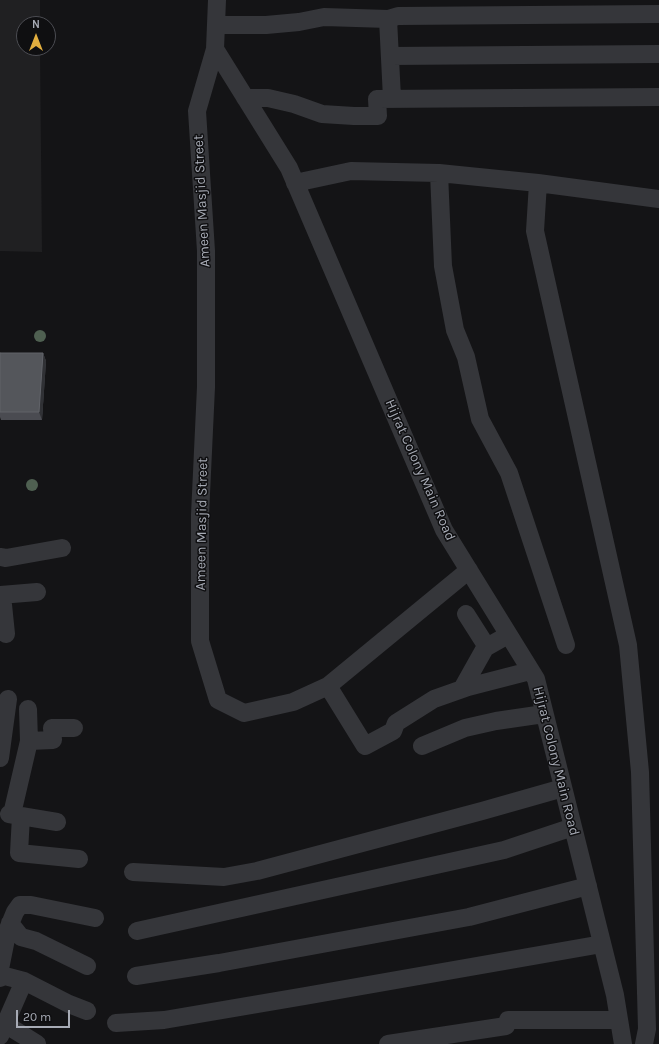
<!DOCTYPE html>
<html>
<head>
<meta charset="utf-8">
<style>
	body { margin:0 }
	#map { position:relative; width:659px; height:1044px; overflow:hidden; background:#141416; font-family:Karla,sans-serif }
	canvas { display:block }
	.north { position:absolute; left:16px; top:16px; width:40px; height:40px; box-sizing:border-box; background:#0f0f11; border:1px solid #4c4d53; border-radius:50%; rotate:0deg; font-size:11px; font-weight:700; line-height:16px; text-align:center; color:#a7abb5 }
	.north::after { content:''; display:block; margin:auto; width:14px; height:18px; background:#e3af3f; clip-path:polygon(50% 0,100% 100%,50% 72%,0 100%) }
	.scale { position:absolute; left:16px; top:1010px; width:54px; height:18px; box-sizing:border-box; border:2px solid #a7abb5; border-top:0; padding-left:5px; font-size:12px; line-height:14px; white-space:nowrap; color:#a7abb5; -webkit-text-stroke:3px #0f0f11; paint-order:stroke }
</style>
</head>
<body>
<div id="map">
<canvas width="659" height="1044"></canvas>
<div class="north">N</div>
<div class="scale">20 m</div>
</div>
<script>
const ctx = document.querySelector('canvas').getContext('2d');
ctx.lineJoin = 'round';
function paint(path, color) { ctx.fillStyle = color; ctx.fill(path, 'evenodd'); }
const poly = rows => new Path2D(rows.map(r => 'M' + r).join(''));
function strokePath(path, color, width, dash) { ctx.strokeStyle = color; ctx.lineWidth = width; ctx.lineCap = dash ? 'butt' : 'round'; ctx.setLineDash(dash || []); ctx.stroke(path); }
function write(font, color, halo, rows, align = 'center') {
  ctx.font = font + ' Karla,sans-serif'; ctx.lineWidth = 3; ctx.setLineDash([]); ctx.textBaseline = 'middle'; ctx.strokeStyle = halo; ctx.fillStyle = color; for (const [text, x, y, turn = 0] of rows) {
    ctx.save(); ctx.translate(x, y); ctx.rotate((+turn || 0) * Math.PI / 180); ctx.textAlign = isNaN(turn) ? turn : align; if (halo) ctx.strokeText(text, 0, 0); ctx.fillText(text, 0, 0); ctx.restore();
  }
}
paint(poly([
	[0,0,40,0,40,24,24,24,24,48,40,48,42,252,0,251]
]), '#202022');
strokePath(poly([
	[217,0,215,49,289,168,444,530,536,679,615,995,623,1044],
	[388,19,392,98],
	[216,25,266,25,299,22,324,17,388,19,398,16,659,14],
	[215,49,197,111,206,251,206,387,200,515,200,641,218,700,244,713,293,702,328,686,469,570],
	[390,56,659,54],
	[245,98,268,98,294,104,322,114,354,116,378,116,377,99,659,97],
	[439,173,443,266,455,330,466,357,480,419,509,473,566,645],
	[295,183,351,171,439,173,538,183,659,199],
	[538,183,535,231,628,645,640,772,647,1029,644,1044],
	[0,557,6,558,62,548],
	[0,595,37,592],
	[2,595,6,634],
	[466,614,487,647],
	[328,686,365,746,393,731,396,723,434,699,468,687,530,671],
	[462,689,485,648,508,635],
	[28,709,29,741],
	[422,746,465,728,496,721,544,714],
	[0,758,8,699],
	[9,814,57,822],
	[12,814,29,741,53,740,52,728,74,728],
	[21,816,19,853,79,859],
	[133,872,224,877,257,871,482,811,563,788],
	[10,923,21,937,36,941,87,966],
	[137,931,504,850,573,827],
	[0,969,8,929,15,912,20,905,31,905,95,918],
	[136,976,219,963,469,917,588,886],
	[0,978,5,976,24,981,69,1004,87,1011],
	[116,1023,164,1020,305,996,602,944],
	[5,1024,37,1044],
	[0,1036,24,981],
	[388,1044,506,1026,508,1020,619,1020]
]), '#35363a', 18);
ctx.fillStyle = '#4f6051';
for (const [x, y] of [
	[40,336],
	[32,485]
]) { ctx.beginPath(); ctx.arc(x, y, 6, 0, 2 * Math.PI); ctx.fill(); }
paint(poly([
	[0,353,43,353,46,361,42,420,1,420,0,417]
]), '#4a4b51');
paint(poly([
	[43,353,46,361,42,420,39,412]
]), '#303135');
const building = poly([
	[0,353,43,353,39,412,0,412,0,353]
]);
paint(building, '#54565b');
strokePath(building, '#616369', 1);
write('14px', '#a7abb5', '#0f0f11', [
	["Ameen Masjid Street",202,201,-93],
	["Hijrat Colony Main Road",420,470,66],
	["Ameen Masjid Street",202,524,-89],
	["Hijrat Colony Main Road",556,761,76]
]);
</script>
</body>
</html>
